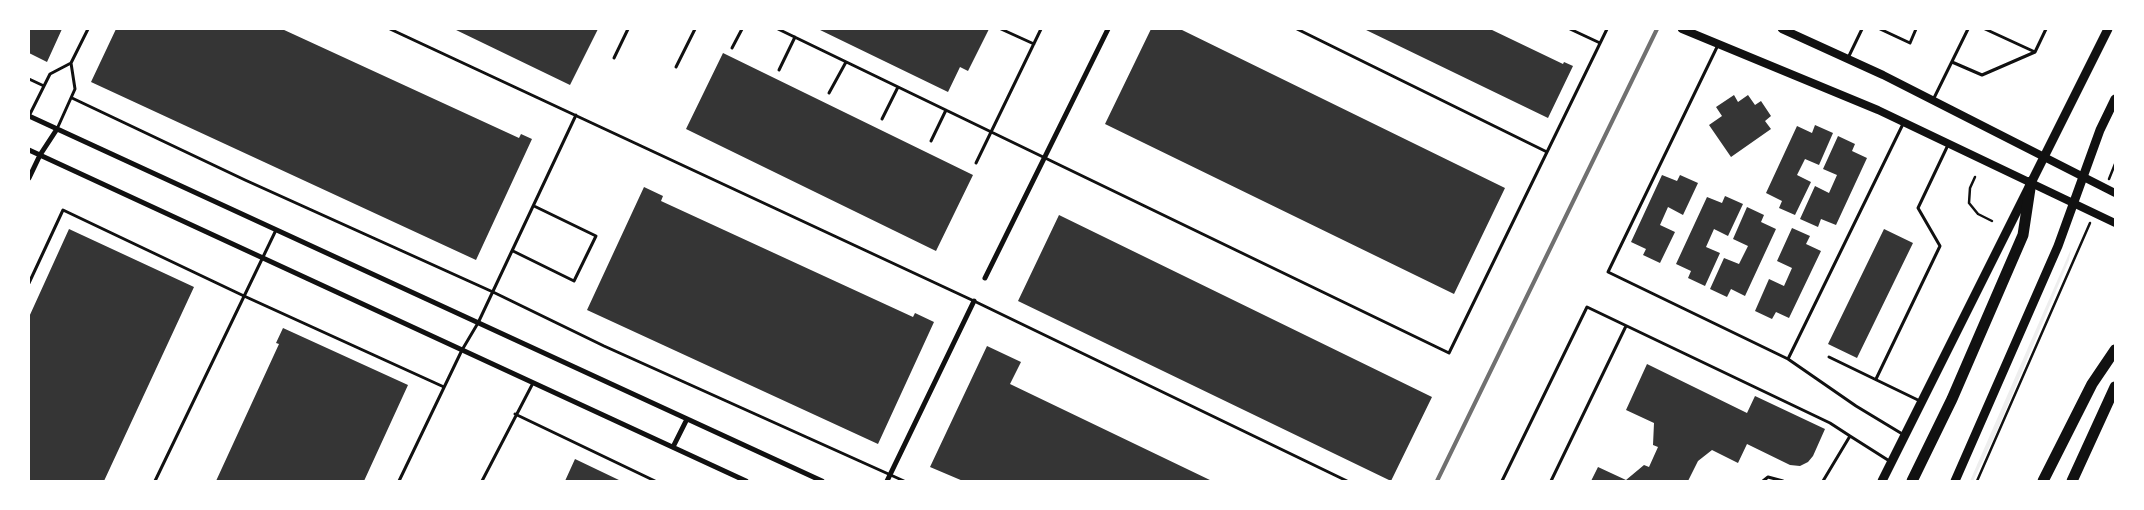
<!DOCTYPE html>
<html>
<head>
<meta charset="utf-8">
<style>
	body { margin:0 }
	#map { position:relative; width:2144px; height:510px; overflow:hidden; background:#fff; font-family:Inter,sans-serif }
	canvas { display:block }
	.frame { position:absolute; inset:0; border:30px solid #fff; pointer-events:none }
</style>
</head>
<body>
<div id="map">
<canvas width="2144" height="510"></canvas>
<div class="frame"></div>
</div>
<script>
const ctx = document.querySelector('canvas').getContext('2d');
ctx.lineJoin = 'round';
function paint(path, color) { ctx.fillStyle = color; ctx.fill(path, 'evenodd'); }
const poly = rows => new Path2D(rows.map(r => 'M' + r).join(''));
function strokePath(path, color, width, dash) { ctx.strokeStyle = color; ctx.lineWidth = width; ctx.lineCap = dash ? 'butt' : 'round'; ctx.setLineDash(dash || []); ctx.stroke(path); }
paint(poly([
	[2071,249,2069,260,1996,433,1973,481,1970,481]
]), '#eee');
paint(poly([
	[29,29,62,29,47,62,29,53],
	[116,29,282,29,519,138,521,134,532,139,476,260,91,82],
	[454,29,598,29,570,85],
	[818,29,989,29,968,71,960,67,948,92],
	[1151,29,1180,29,1505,188,1454,294,1105,124],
	[1364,29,1490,29,1563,64,1564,62,1573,66,1548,118],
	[723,53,973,175,936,251,686,129],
	[1734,95,1738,102,1748,95,1755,105,1761,101,1771,116,1765,121,1771,129,1731,157,1709,125,1722,116,1716,107],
	[1815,125,1833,133,1819,165,1805,159,1797,175,1811,182,1795,215,1779,208,1782,201,1766,193,1797,126,1812,133],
	[1838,136,1855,144,1852,151,1867,158,1836,225,1821,219,1818,227,1800,219,1815,186,1829,193,1837,175,1823,169],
	[1662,175,1677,181,1680,175,1698,183,1683,215,1668,207,1660,225,1675,232,1660,263,1643,255,1646,249,1631,242],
	[644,187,663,196,661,201,913,317,915,313,934,322,878,444,587,310],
	[1725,196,1743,204,1728,236,1714,229,1706,247,1720,253,1705,286,1688,278,1691,271,1676,264,1707,197,1722,203],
	[1747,207,1764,215,1761,222,1776,229,1745,296,1731,289,1727,297,1710,289,1724,258,1739,264,1748,246,1733,239],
	[1059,215,1432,397,1391,481,1018,301],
	[1792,228,1810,236,1806,244,1821,251,1789,318,1776,312,1772,319,1755,311,1769,279,1784,286,1792,268,1777,261],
	[69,229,194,287,104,481,29,481,29,317],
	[1884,229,1913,243,1857,358,1828,344],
	[283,328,408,385,364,481,216,481,279,344,276,343],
	[987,346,1021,362,1010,384,1212,481,963,481,930,467],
	[1647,364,1747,413,1755,396,1825,429,1813,456,1808,462,1800,466,1790,465,1747,444,1738,463,1712,450,1698,461,1688,481,1591,481,1598,467,1626,480,1644,465,1649,467,1658,447,1653,445,1654,423,1626,410],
	[575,459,621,481,565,481]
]), '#353535');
strokePath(poly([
	[1975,177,1970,188,1969,203,1978,214,1992,221],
	[2109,179,2115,164],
	[1977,481,2090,223]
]), '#111', 2.5);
strokePath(poly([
	[390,29,974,301,1347,481],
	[778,29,1449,353,1607,29],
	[1001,29,1034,44],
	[1297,29,1547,152],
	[1570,29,1600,43],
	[1880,29,1910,43,1916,29],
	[1985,29,2035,52,2046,29],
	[1718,45,1608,272,1788,359,1903,124],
	[732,48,742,29],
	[614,58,628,29],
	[1848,58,1862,29],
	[1952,62,1982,75,2035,52],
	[676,67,695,29],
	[779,70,795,37],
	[29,79,44,86],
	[829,93,846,62],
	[72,98,245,180,493,292,604,346,904,481],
	[1933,100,1968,29],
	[29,116,50,74,71,63],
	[882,119,898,87],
	[57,129,75,89,71,63,88,29],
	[931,141,946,110],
	[976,163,1041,29],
	[513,251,574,281,596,236,534,206],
	[29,283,63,210,244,296,444,387],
	[1829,357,1920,401],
	[1788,359,1856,406,1904,435],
	[1876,379,1940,246,1918,208,1948,145],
	[515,414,655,481],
	[155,481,276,230],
	[399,481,462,350,478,323,576,115],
	[482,481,533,383],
	[1502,481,1587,307,1830,423,1850,436],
	[1551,481,1626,326],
	[1763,481,1768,477,1783,481],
	[1823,481,1850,436,1891,462]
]), '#111', 3);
strokePath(poly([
	[29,116,822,481],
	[29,150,746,481],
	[29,178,40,155,57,129],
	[985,278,1108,29],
	[673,447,687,419],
	[887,481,974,301]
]), '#111', 5);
strokePath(poly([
	[1682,29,1878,110,2115,223],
	[1782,29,1883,75,2115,193]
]), '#111', 8);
strokePath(poly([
	[1882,481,2108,29],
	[1955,481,2058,246,2100,130,2115,99]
]), '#111', 9);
strokePath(poly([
	[1912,481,1952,399,2023,235,2031,182],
	[2043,481,2092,384,2115,350],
	[2072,481,2115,387]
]), '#111', 11);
strokePath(poly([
	[1437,481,1657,29]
]), '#707070', 4);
</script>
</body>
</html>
